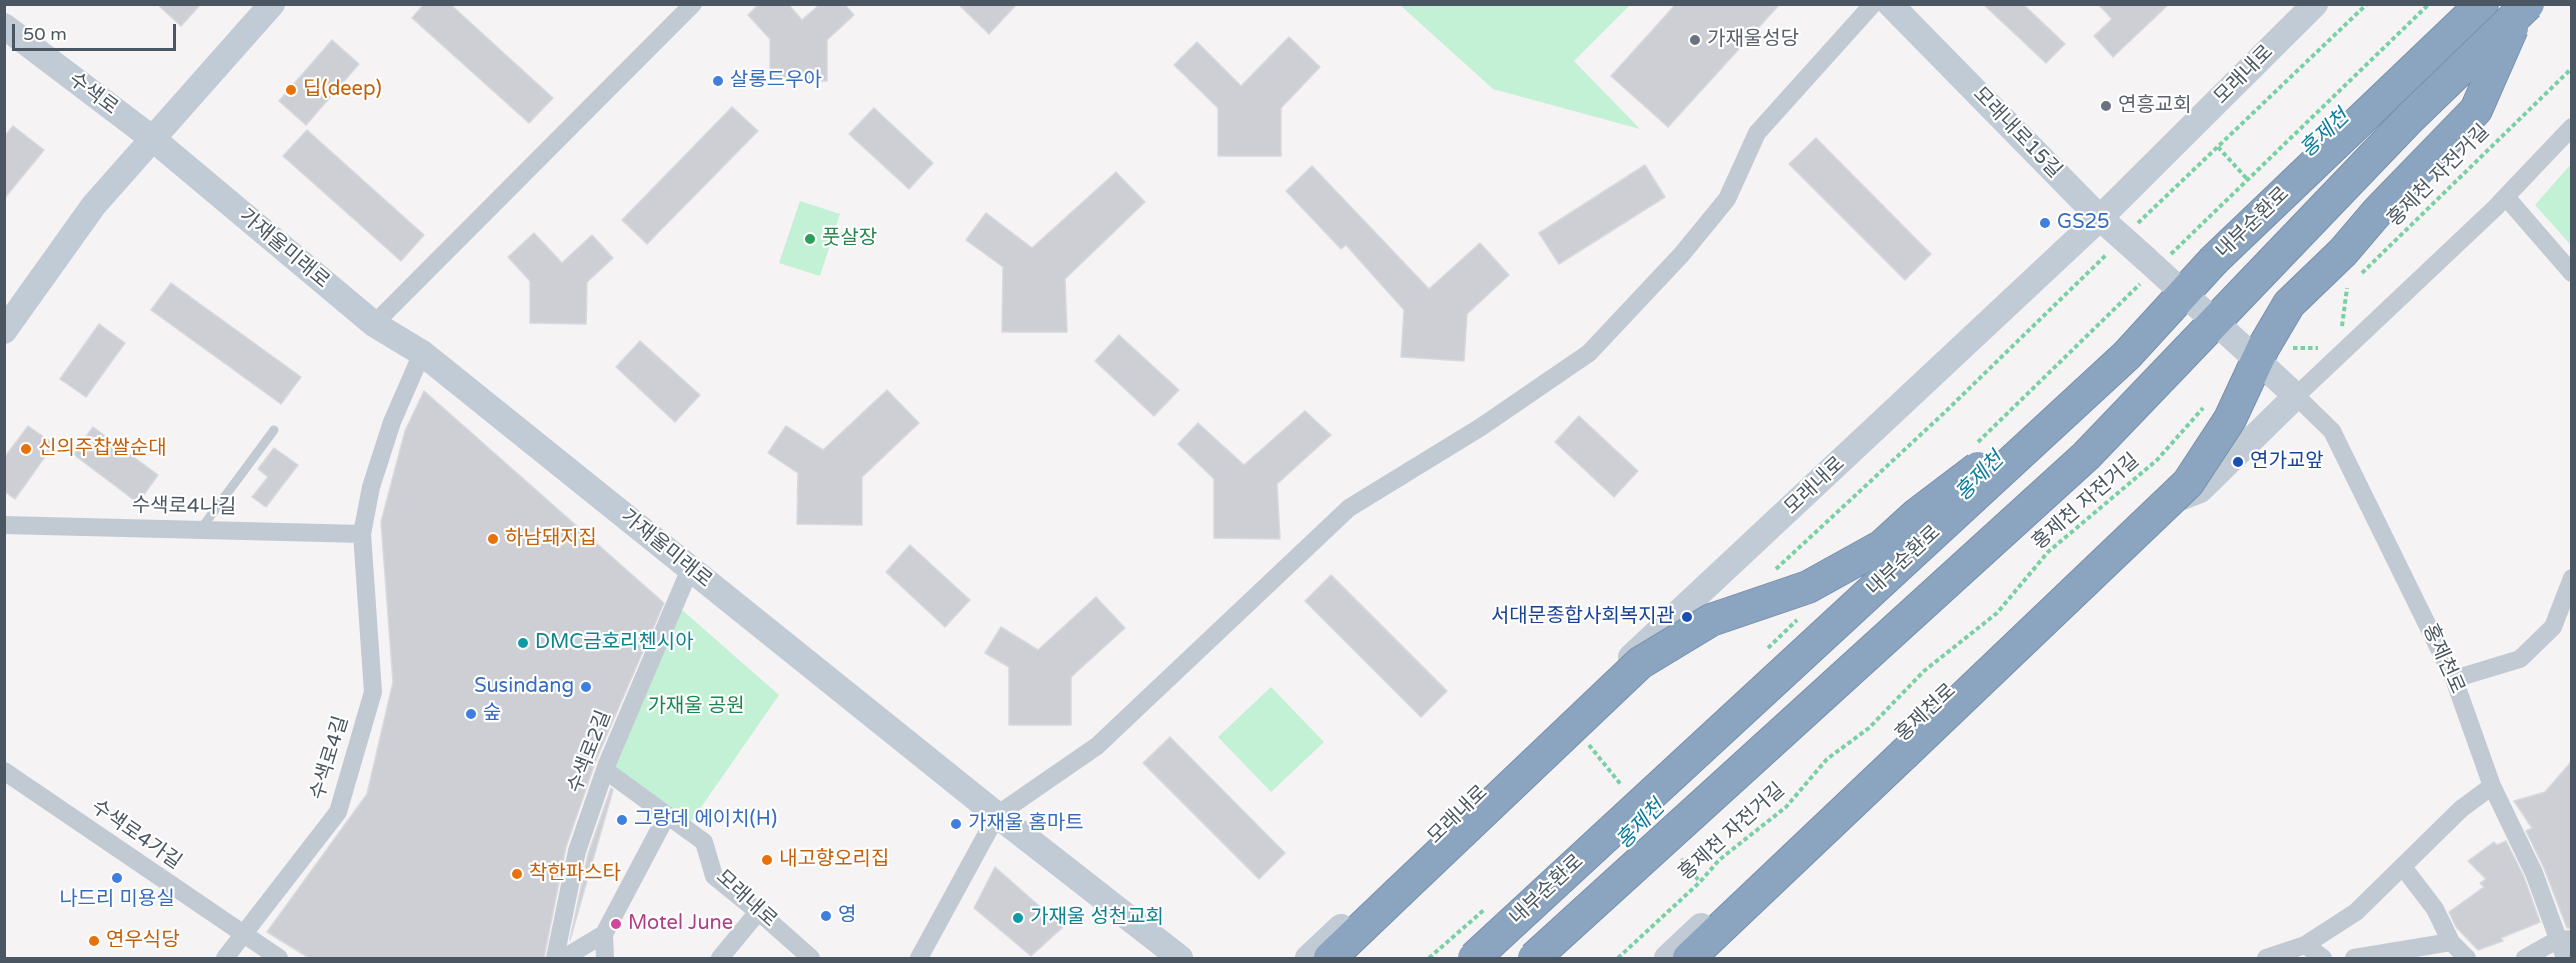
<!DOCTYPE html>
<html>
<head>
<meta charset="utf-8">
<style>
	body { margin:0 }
	#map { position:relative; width:2576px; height:963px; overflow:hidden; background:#f5f3f3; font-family:"Varela Round",sans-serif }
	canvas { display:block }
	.frame { position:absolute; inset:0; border:6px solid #4a5661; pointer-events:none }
	.scale { position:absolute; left:12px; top:24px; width:164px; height:27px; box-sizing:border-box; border:3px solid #4a5661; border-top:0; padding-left:8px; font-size:18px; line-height:21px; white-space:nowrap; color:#4a5661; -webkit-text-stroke:4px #fff; paint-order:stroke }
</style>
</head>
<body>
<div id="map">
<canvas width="2576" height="963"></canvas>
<div class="frame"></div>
<div class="scale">50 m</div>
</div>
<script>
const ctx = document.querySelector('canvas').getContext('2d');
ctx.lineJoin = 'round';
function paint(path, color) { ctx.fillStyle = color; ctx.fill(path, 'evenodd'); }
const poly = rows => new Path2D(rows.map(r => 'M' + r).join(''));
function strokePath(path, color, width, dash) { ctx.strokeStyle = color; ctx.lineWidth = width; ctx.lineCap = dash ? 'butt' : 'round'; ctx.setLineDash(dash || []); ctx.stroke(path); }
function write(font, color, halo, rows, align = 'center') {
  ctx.font = font + ' "Varela Round","Noto Sans KR",sans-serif'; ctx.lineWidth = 4.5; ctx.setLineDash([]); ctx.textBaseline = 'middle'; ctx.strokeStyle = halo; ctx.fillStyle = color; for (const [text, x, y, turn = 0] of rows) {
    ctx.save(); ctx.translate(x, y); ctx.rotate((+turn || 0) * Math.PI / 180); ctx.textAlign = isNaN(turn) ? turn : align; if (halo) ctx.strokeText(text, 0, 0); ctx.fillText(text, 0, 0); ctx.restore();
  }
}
paint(poly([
	[1400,5,1630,5,1574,61,1640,129,1493,89],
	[2571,164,2571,245,2535,205],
	[800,201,840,214,820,276,779,263],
	[673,602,779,695,686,829,607,764],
	[1271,687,1324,742,1271,792,1218,737]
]), '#c3f1d5');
paint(poly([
	[2566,4,2212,333,1667,848,1557,958,1459,958,1631,803,1773,660,1920,520,1917,517,2268,169,2281,182,2459,5]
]), '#f5f3f3');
const building = poly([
	[157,4,201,4,181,26,157,4],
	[424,4,450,4,553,98,529,123,412,18,424,4],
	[759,4,788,4,802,20,820,4,844,4,854,15,827,40,827,81,770,80,770,39,748,15,759,4],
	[958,4,1017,4,989,34,958,4],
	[1676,4,1780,4,1668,127,1611,76,1676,4],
	[1983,4,2023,4,2065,44,2046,63,1983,4],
	[2098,4,2169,4,2113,57,2094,36,2112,19,2098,4],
	[1289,37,1320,67,1281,108,1281,156,1218,156,1218,108,1174,65,1197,42,1241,86,1289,37],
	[332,40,359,64,306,125,279,101,332,40],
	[732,107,758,131,647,244,622,220,732,107],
	[874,108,933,163,909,189,849,134,874,108],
	[13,126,44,150,4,199,4,137,13,126],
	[307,130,424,235,401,261,283,156,307,130],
	[1816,138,1931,254,1905,280,1789,164,1816,138],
	[1645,165,1665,197,1559,264,1539,233,1645,165],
	[1312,166,1429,289,1480,243,1509,275,1467,314,1464,361,1401,357,1404,310,1346,245,1341,249,1286,191,1312,166],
	[1116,172,1145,202,1065,279,1067,332,1002,332,1003,267,966,240,986,213,1032,248,1116,172],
	[534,233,562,263,592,235,613,258,587,282,586,324,530,323,530,281,508,257,534,233],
	[171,283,301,377,281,404,151,310,171,283],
	[99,324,125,343,86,397,60,379,99,324],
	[1119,335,1179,390,1154,416,1095,361,1119,335],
	[640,341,700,395,675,422,616,367,640,341],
	[887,390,919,423,862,477,862,525,797,524,798,473,768,453,786,426,823,450,887,390],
	[424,391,664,603,596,760,566,847,544,958,309,958,267,932,367,794,393,682,381,522,405,431,424,391],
	[1305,411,1331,435,1277,484,1280,539,1214,538,1214,479,1178,444,1198,423,1244,465,1305,411],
	[1579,416,1638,471,1614,497,1555,442,1579,416],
	[28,426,54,444,15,499,4,491,4,458,28,426],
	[93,427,158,475,138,503,73,454,93,427],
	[274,448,298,465,266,507,252,497,268,477,258,469,274,448],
	[910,545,970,600,945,627,886,572,910,545],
	[1331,575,1447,691,1421,717,1305,601,1331,575],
	[1096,597,1125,628,1071,677,1071,725,1009,725,1009,667,985,653,1001,627,1038,650,1096,597],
	[1170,737,1285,853,1259,879,1143,763,1170,737],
	[2571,762,2571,928,2567,928,2544,868,2526,831,2532,828,2514,801,2545,792,2571,762],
	[611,788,613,790,570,940,588,854,611,788],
	[2506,841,2524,877,2540,922,2501,938,2503,941,2478,950,2456,927,2449,912,2484,887,2480,883,2486,879,2468,861,2494,842,2497,845,2506,841],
	[995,867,1063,927,1031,956,974,908,995,867]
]);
paint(building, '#cdcfd5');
strokePath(building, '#d7d9de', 1.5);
const highway = poly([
	[2214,260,2482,4],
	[1330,958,1398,893],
	[1689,958,1903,755]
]);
strokePath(highway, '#7690ad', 34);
strokePath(poly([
	[2218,147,2248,180],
	[2138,223,2367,4],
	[2171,254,2429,4],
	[2362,273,2572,68],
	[2342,326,2347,288],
	[2293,348,2318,348],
	[1978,442,2140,284],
	[1776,569,1944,413,2107,254],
	[1768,648,1797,620],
	[1429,958,1485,909],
	[1618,958,1700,882,1719,860,1786,807,1827,759,1869,728,1924,671,1997,613,2048,552,2157,460,2203,408]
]), '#7ad0a6', 4, [4.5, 3]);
strokePath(poly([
	[200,530,274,430]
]), '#c1cad2', 9);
strokePath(poly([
	[2506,197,2572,273],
	[374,324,693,4],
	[4,525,362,534],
	[2454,679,2520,659,2553,627,2572,578],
	[605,770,704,842,714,876,767,919,811,958],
	[4,771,279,958],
	[2403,867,2435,909,2451,942,2467,958],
	[604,934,605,958],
	[2305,945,2323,958],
	[225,958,338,812,373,692,362,534,371,487,392,422,422,353],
	[555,958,577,851,607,764,690,569],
	[564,958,604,934,667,815],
	[720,958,758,912],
	[919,958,997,815,1097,746,1349,508,1481,427,1589,353,1682,254,1727,199,1757,133,1873,4],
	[2266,958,2305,945,2356,912,2461,809,2492,786],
	[2354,958,2451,942],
	[2525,958,2557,940,2572,939],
	[2565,958,2534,873,2492,786,2454,679,2332,431,2296,396,2495,208,2572,127]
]), '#c1cad2', 18);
strokePath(poly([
	[1890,4,2100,218,2146,259],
	[4,26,153,139,374,324,422,353,997,815,1180,958],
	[4,331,94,205,272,4],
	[2174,500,2200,490,2296,396,2270,372],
	[1631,657,2100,218,2315,4],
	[1308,958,1341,927],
	[1667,958,1701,926]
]), '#c1cbd6', 26);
strokePath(highway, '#8ba5c1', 32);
const highwayBridge = poly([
	[1903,755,2188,483,2230,419,2263,348,2289,304,2343,252,2378,211,2476,110,2512,28],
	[1398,893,1640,663,1711,620,1808,587,1882,546,1916,515,1978,468],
	[1474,958,2127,355,2214,260],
	[1534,958,2086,456,2410,118,2528,4]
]);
strokePath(highwayBridge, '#7690ad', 34, []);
strokePath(poly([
	[1589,745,1622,786],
	[1681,859,1700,882]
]), '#7ad0a6', 4, [4.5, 3]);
strokePath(poly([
	[2146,259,2270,372]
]), '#c1cbd6', 26);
strokePath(highwayBridge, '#8ba5c1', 32);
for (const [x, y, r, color] of [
	[1695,40,6,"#6b7280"],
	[718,81,6,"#3f7fe0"],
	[291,90,6,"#e8710a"],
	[2106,106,6,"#6b7280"],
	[2045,223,6,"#3f7fe0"],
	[810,239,6,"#2e9e5b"],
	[26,449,6,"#e8710a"],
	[2238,462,6,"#1a4fb4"],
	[493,539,6,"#e8710a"],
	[1687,617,6,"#1a4fb4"],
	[523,643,6,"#0f9aa8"],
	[586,687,6,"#3f7fe0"],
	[471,714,6,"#3f7fe0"],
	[622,820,6,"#3f7fe0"],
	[956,824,6,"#3f7fe0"],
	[767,860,6,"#e8710a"],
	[517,874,6,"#e8710a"],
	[117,878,6,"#3f7fe0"],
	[826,916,6,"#3f7fe0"],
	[1018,918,6,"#0f9aa8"],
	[616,924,6,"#d1479c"],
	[94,941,6,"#e8710a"]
]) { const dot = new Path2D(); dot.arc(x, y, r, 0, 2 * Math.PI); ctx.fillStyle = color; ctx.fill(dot); strokePath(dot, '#fff', 2); }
write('20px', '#5b616d', '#fff', [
	["가재울성당",1707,40],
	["연흥교회",2118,106]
], 'left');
write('20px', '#4a5661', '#fff', [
	["모래내로",2244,75,-45],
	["수색로",93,94,37],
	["모래내로15길",2017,133,46],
	["홍제천 자전거길",2439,176,-45],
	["내부순환로",2253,223,-44],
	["가재울미래로",284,249,40],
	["모래내로",1815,486,-43],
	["홍제천 자전거길",2086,502,-41],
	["수색로4나길",184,507,1],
	["가재울미래로",666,549,39],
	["내부순환로",1904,561,-43],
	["홍제천로",2443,659,66],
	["홍제천로",1926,713,-43],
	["수색로2길",590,752,-69],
	["수색로4길",330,758,-73],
	["모래내로",1458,815,-44],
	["홍제천 자전거길",1732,832,-42],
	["수색로4가길",136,835,35],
	["내부순환로",1547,890,-43],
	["모래내로",746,899,42]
]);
write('20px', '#366cbe', '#fff', [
	["살롱드우아",730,81],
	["GS25",2057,223],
	["Susindang",574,687,"right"],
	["숲",483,714],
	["그랑데 에이치(H)",634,820],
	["가재울 홈마트",968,824],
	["나드리 미용실",117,900,"center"],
	["영",838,916]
], 'left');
write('20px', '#c56008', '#fff', [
	["딥(deep)",303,90],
	["신의주찹쌀순대",38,449],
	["하남돼지집",505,539],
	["내고향오리집",779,860],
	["착한파스타",529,874],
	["연우식당",106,941]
], 'left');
write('20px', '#27864d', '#fff', [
	["풋살장",822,239]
], 'left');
write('20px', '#164399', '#fff', [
	["연가교앞",2250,462],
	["서대문종합사회복지관",1675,617,"right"]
], 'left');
write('20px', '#0d838f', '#fff', [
	["DMC금호리첸시아",535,643],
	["가재울 성천교회",1030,918]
], 'left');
write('20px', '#17864f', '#fff', [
	["가재울 공원",696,707]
]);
write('20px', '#b23c85', '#fff', [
	["Motel June",628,924]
], 'left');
write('italic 21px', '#0c7c9b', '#fff', [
	["홍제천",2325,134,-44],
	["홍제천",1980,477,-46],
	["홍제천",1641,825,-46]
]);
</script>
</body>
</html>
